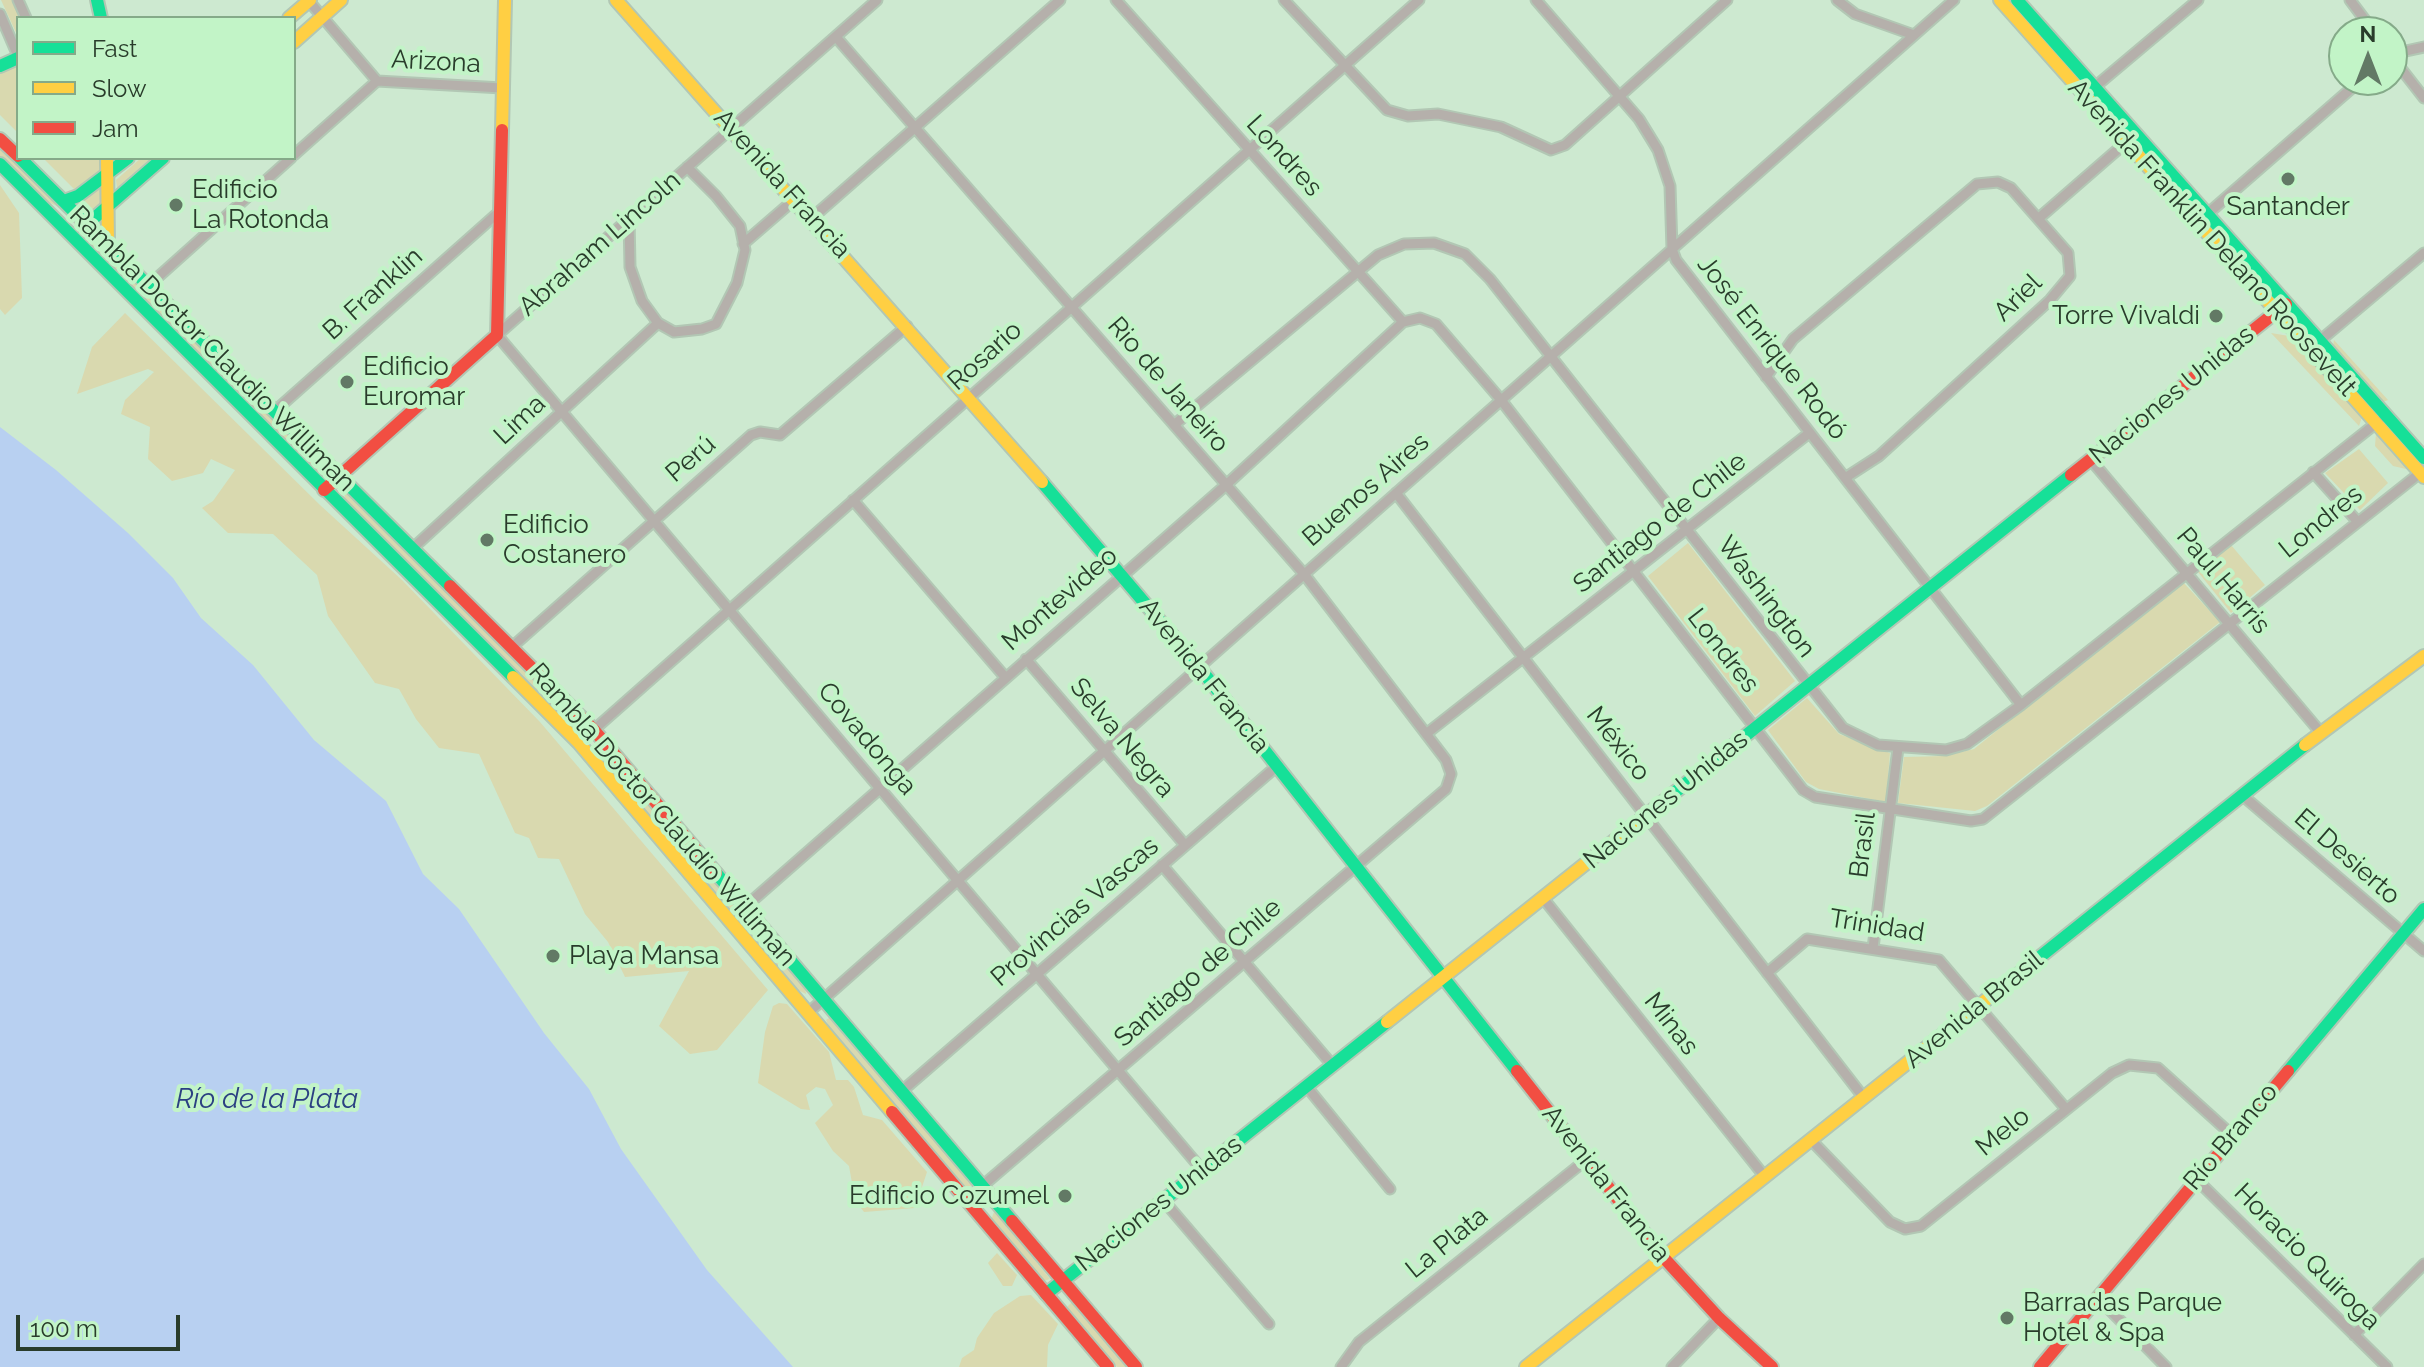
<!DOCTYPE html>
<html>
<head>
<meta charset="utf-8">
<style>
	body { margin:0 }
	#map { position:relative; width:2424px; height:1367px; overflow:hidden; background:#cde9d0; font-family:Raleway,sans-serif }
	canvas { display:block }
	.legend { position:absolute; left:16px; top:16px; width:280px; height:144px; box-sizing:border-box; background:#c2f4c7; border:2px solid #85aa89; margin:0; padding:10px 14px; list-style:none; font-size:24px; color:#293c2b }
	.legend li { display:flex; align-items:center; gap:16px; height:40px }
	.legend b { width:40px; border:2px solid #85aa89 }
	.north { position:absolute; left:2328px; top:16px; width:80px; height:80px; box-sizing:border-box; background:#c2f4c7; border:2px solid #85aa89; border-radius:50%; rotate:0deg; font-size:22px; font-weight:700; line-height:32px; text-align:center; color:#293c2b }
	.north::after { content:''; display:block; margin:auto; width:28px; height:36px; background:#627965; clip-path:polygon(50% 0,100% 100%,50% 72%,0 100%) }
	.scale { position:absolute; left:16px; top:1315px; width:164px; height:36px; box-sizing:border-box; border:4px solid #293c2b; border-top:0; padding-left:10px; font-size:24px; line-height:28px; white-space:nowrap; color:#293c2b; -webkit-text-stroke:6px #c2f4c7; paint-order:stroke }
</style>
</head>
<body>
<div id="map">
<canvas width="2424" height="1367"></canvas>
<ul class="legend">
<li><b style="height:10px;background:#16e098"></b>Fast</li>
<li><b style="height:10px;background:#ffcf43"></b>Slow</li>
<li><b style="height:10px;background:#f24e42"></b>Jam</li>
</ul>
<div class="north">N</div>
<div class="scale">100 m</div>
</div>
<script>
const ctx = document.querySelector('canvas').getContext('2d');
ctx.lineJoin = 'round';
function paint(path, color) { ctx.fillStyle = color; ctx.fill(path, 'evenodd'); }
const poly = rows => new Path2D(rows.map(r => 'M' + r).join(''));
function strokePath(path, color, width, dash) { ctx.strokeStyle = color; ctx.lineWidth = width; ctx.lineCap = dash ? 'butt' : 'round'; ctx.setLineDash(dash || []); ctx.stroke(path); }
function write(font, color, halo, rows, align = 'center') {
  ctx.font = font + ' Raleway,sans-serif'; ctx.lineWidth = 8; ctx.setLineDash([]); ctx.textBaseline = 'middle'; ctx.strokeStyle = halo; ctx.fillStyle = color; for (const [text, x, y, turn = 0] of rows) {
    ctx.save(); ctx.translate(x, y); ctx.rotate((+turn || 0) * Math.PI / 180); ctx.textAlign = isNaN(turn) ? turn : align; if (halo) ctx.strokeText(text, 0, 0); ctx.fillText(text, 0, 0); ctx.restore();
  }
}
paint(poly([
	[1,0,12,0,20,18,18,37],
	[18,63,18,133,0,115,0,72],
	[0,146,74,220,59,207,42,199,0,157],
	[43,158,100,158,101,173,75,190],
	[141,158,151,158,117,188,116,180],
	[0,185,19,213,22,298,5,315,0,309],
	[101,186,102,202,87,215,75,204],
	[88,233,321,465,325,475,315,471,83,240,83,234],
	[125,313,320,505,402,580,540,722,768,990,717,1050,690,1054,659,1026,689,971,625,977,608,942,585,914,559,859,538,858,529,838,515,833,479,754,439,748,416,719,399,689,375,683,328,616,317,575,273,534,228,533,202,508,213,501,235,470,211,459,203,473,172,481,148,459,150,427,121,414,125,400,154,372,148,369,77,394,92,347],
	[2271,333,2289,336,2362,417,2359,426],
	[2334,340,2388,400,2383,402,2333,346],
	[2376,433,2407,467,2406,469,2393,466,2375,446],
	[2359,449,2388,483,2360,510,2325,473],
	[343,491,578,721,576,726,566,721,346,501],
	[1688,543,1795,681,1755,716,1648,576],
	[2231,545,2265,585,2231,613,2198,572],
	[2182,581,2220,622,1987,806,1975,811,1898,803,1904,757,1945,756,1974,749],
	[1807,698,1839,734,1890,753,1886,802,1819,789,1806,782,1768,730],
	[598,746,805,986,806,994,796,989,598,756,595,747],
	[779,1003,787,1004,829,1052,836,1080,848,1080,854,1087,863,1115,882,1120,927,1172,915,1208,864,1212,855,1200,849,1166,833,1151,815,1123,833,1105,825,1089,816,1087,806,1095,810,1110,801,1109,758,1083,765,1032,773,1006],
	[829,1018,971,1183,971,1186,964,1187,829,1027,826,1020],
	[994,1212,997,1213,1050,1279,1044,1281,991,1220],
	[997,1253,1017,1275,1012,1286,1003,1286,988,1263],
	[1031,1295,1058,1324,1048,1345,1047,1367,959,1367,962,1358,974,1350,977,1338,994,1313,1020,1296],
	[1072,1302,1128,1367,1117,1367,1067,1307]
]), '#d9d9af');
paint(poly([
	[0,427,56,470,128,533,173,578,201,618,253,665,314,740,386,801,423,874,459,909,544,1033,589,1089,621,1149,707,1270,793,1367,0,1367]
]), '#b8d0f1');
const street = poly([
	[18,0,26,18],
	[308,0,377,81,502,88],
	[877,0,497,335,1203,1171],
	[1116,0,1403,322,1420,318,1436,324,1501,400,1803,790,1815,797,1971,821,1983,819,2420,473],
	[1284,0,1387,110,1408,116,1438,114,1501,127,1551,150,1565,145,1727,0],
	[1536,0,1639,119,1658,150,1670,186,1672,249,1676,260,2021,705],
	[1837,0,1855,14,1914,35],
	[2350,0,2374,32],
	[0,14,18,56],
	[836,37,1304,574,1446,760,1451,774,1446,789,966,1200],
	[2392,54,2424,47],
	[2392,57,2424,98],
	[2090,91,2198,0],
	[294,155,377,81],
	[2204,217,2361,80],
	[629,218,630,267,642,301,658,323,674,332,702,329,716,324,737,283,745,250,740,226,716,196,687,167],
	[812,218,1060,0],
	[2039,218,2131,138],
	[743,244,795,199],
	[148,286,291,158],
	[2316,344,2424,253],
	[1766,377,1793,339,1977,184,1998,182,2011,188,2068,253,2070,276,2050,300,1879,456,1845,478],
	[276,410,500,211],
	[1174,425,1378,255,1404,244,1434,243,1465,254,1490,279,1843,728,1878,745,1946,750,1967,744,2021,705,2379,421],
	[2091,460,2321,733],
	[2313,472,2357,521],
	[1396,493,1864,1098],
	[853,500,1005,677],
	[412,549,658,323],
	[512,647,751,435,760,432,780,435,907,326],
	[1026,659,1185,845],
	[1426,734,1808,434],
	[579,743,1419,0],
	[2242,795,2424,951],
	[1162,865,1333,1066],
	[1543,898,1765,1177],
	[745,907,1226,485,1403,322],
	[1873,948,1898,748],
	[1767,973,1807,939,1939,960,2066,1109],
	[809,1012,1954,0],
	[1307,1087,1390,1189],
	[902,1091,1277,766],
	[1811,1140,1890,1222,1905,1229,1921,1226,2112,1073,2129,1065,2158,1068,2232,1135],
	[2196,1179,2387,1367],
	[1164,1201,1269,1324],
	[2098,1298,2166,1367],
	[2354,1335,2424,1264],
	[1341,1367,1359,1342,1587,1159],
	[1672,1367,1719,1318]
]);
const fast = poly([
	[97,0,101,18],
	[2017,0,2424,458],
	[0,66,18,58],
	[20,158,450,586],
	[0,164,513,677],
	[64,201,78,196,128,158],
	[84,227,163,158],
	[1042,482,1199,667,1517,1071],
	[1659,805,2071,475],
	[716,873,1012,1221],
	[1991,996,2305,745],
	[2288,1071,2424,909],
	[1046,1294,1387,1022]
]);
const slow = poly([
	[616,0,1042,482],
	[2000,0,2424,477],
	[289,18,310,0],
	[294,42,341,0],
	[502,130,505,0],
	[107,158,108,245],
	[513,677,579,743,892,1112],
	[2305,745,2424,656],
	[1387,1022,1659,805],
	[1526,1367,1991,996]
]);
const jam = poly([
	[0,139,18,156],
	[2071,475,2286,304],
	[324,490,497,335,502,130],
	[450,586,593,729,716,873],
	[1517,1071,1664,1258,1719,1318,1772,1367],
	[892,1112,1108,1367],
	[1012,1221,1136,1367],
	[2040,1367,2288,1071]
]);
strokePath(street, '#b2c7b4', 13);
strokePath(fast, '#b2c7b4', 16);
strokePath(slow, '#b2c7b4', 16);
strokePath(jam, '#b2c7b4', 16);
strokePath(street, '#b5b0ab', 9);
strokePath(fast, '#16e098', 12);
strokePath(slow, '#ffcf43', 12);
strokePath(jam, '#f24e42', 12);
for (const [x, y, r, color] of [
	[2288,179,8,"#627965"],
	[176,205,8,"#627965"],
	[2216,316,8,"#627965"],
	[347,382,8,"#627965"],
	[487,540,8,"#627965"],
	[553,956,8,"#627965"],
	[1065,1196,8,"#627965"],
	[2007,1318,8,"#627965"]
]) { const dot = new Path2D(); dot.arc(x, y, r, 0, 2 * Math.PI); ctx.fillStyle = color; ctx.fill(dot); strokePath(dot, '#c2f4c7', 3); }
write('26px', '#293c2b', '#c2f4c7', [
	["Arizona",436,62,3],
	["Londres",1284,156,48],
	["Avenida Francia",782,184,48],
	["Avenida Franklin Delano Roosevelt",2212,238,48],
	["Abraham Lincoln",600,244,-41],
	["B. Franklin",373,294,-42],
	["Ariel",2018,298,-44],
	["José Enrique Rodó",1772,348,52],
	["Rambla Doctor Claudio Williman",212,349,45],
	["Rosario",985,356,-42],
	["Rio de Janeiro",1168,385,49],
	["Naciones Unidas",2172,395,-39],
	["Lima",520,420,-43],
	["Perú",691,459,-41],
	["Buenos Aires",1366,490,-41],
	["Londres",2321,522,-39],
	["Santiago de Chile",1660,523,-38],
	["Paul Harris",2223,581,50],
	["Washington",1766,597,53],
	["Montevideo",1060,599,-41],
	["Londres",1723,651,52],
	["Avenida Francia",1204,676,51],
	["Selva Negra",1122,738,50],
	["Covadonga",867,739,50],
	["México",1618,744,52],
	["Naciones Unidas",1666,800,-39],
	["Rambla Doctor Claudio Williman",662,815,49],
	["Brasil",1863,845,-83],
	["El Desierto",2347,857,41],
	["Provincias Vascas",1075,912,-41],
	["Trinidad",1877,926,9],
	["Santiago de Chile",1198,973,-41],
	["Avenida Brasil",1974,1010,-39],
	["Minas",1671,1024,52],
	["Melo",2003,1132,-39],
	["Río Branco",2231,1137,-50],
	["Avenida Francia",1606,1184,52],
	["Naciones Unidas",1159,1204,-38],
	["La Plata",1447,1243,-39],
	["Horacio Quiroga",2307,1257,45]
]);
write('26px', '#293c2b', '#c2f4c7', [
	["Edificio",192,190],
	["La Rotonda",192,220],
	["Santander",2288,207,"center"],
	["Torre Vivaldi",2200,316,"right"],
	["Edificio",363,367],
	["Euromar",363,397],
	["Edificio",503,525],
	["Costanero",503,555],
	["Playa Mansa",569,956],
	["Edificio Cozumel",1049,1196,"right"],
	["Barradas Parque",2023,1303],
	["Hotel & Spa",2023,1333]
], 'left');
write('italic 28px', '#2b4082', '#c2f4c7', [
	["Río de la Plata",267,1100]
]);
</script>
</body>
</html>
